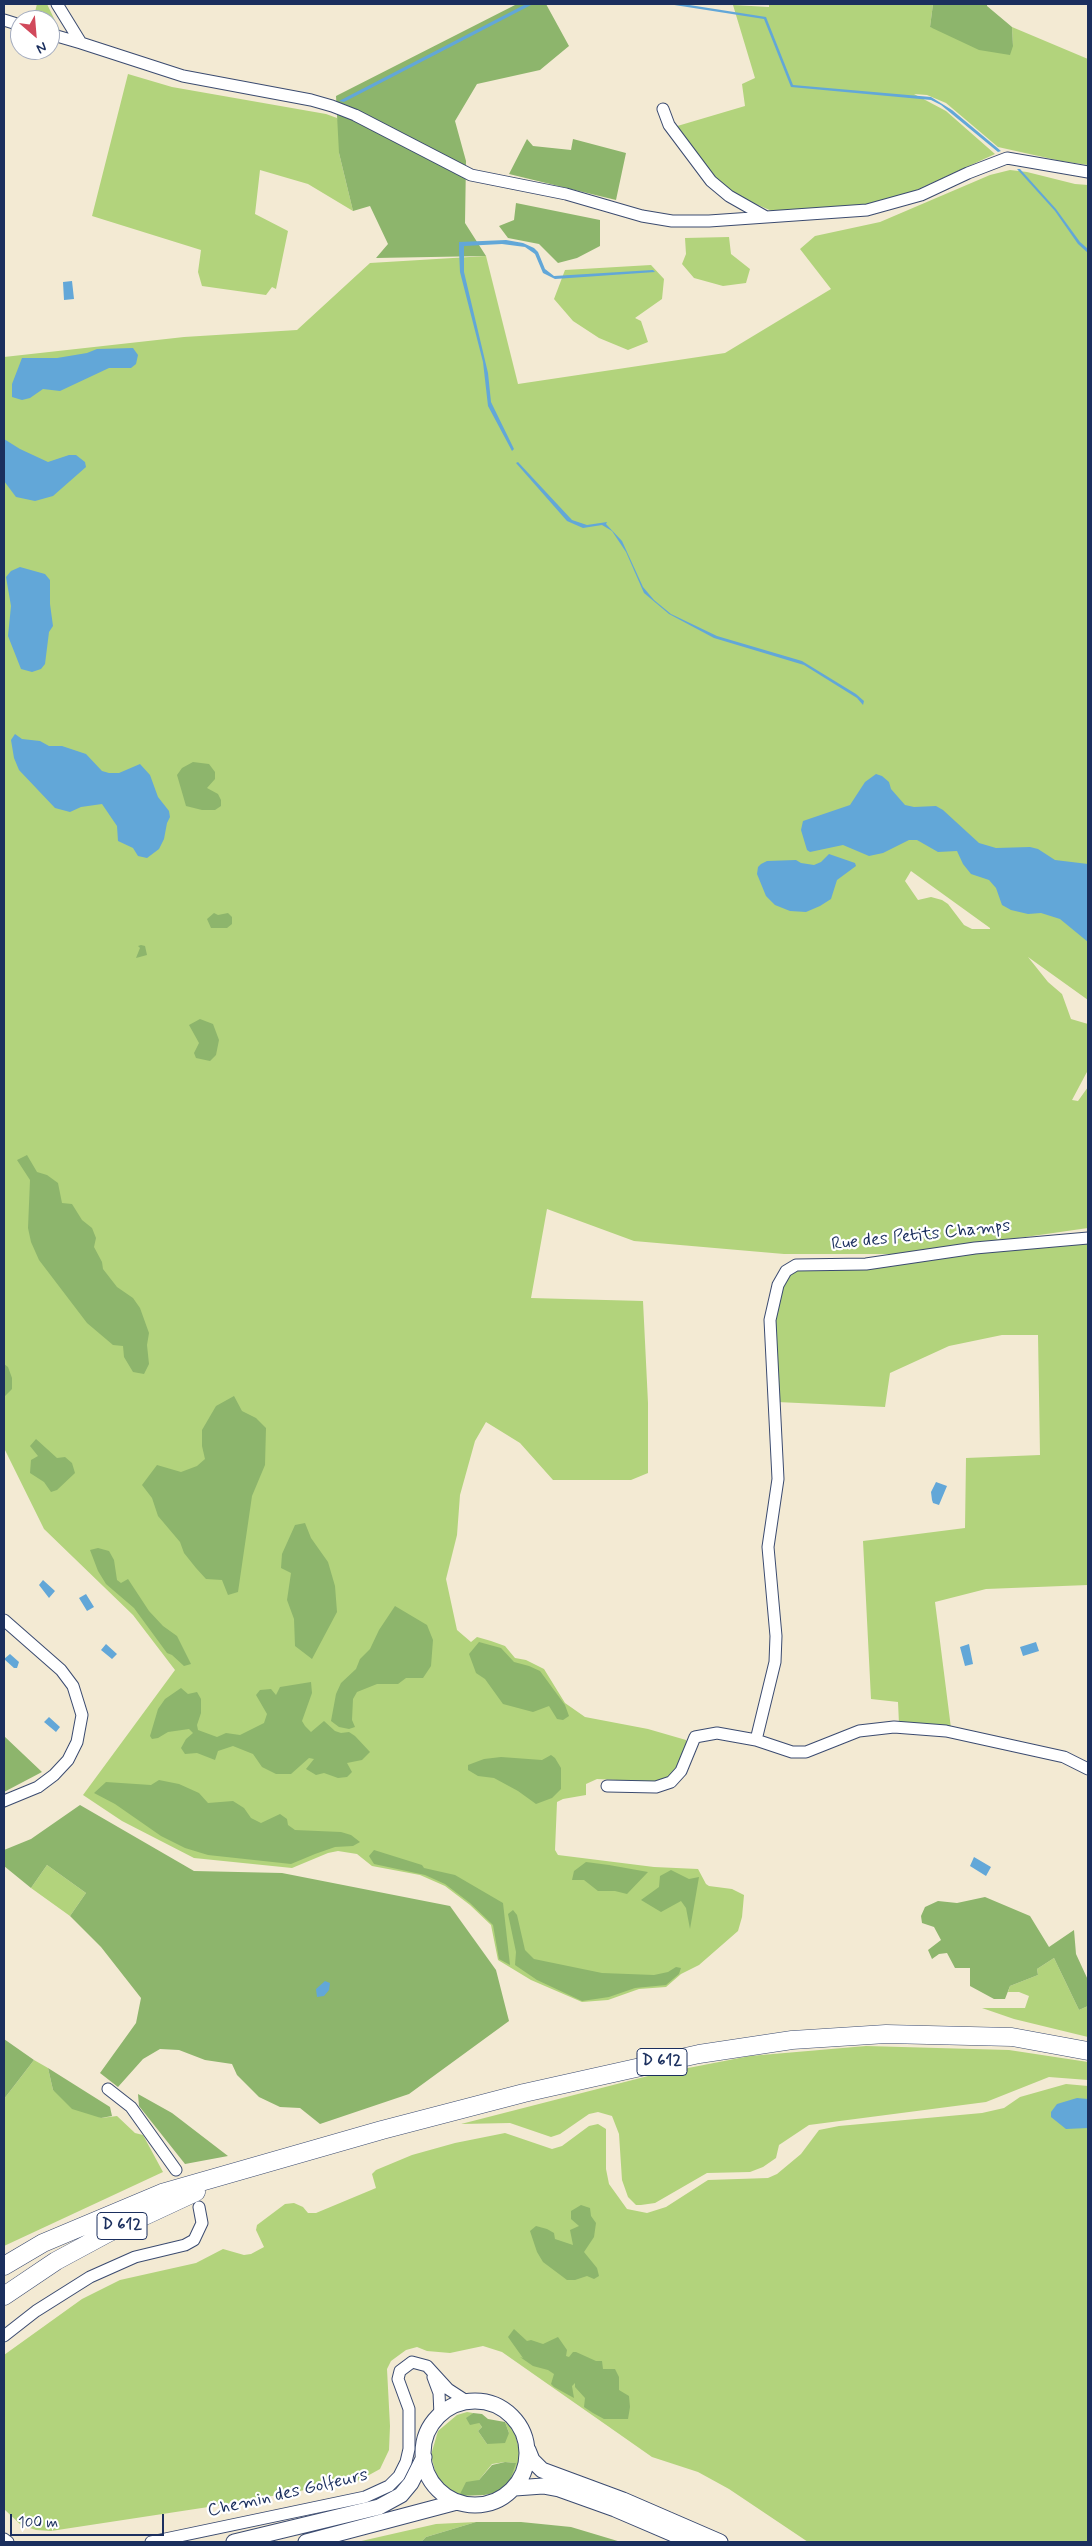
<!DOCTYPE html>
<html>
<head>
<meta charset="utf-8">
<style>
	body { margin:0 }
	#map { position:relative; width:1092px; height:2546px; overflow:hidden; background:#f3ead3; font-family:Mynerve,sans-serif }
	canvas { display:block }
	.frame { position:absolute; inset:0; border:5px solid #1b2f5e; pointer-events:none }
	.north { position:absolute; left:10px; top:10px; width:50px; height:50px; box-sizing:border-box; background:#fff; border:1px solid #a4acbf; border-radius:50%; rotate:153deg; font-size:14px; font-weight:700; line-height:20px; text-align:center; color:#1b2f5e }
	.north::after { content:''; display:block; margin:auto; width:18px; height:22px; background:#d1495b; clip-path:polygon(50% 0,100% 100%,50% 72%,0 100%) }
	.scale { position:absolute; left:10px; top:2514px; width:154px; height:22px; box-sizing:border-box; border:2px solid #1b2f5e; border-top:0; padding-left:6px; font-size:15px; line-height:18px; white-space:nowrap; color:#1b2f5e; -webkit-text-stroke:4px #fff; paint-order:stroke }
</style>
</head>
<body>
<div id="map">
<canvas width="1092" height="2546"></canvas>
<div class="frame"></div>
<div class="north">N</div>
<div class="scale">100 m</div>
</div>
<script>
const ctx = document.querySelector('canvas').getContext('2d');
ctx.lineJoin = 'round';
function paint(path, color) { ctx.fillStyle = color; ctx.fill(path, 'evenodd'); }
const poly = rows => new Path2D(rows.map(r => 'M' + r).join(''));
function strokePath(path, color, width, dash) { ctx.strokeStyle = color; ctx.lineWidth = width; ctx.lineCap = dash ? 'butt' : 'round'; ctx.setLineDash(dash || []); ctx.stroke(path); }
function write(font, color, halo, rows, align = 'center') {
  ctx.font = font + ' Mynerve,sans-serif'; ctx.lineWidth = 4.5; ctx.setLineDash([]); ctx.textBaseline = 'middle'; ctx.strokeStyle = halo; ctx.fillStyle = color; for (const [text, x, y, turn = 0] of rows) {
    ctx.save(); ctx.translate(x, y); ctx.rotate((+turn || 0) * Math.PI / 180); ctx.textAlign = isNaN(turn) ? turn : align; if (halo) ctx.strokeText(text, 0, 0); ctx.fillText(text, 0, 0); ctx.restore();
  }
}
paint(poly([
	[37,4,47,4,61,33,50,30,50,20,33,20],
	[769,4,933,4,930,27,1013,46,1012,27,1088,59,1088,165,1061,161,998,147,946,103,927,95,914,94,946,111,995,154,897,199,869,207,772,211,732,194,709,175,674,127,745,106,742,84,755,78,733,5,769,7],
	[128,74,172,87,326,114,337,118,339,122,339,153,353,211,308,184,260,170,255,214,288,231,276,289,272,287,266,295,202,286,198,272,201,250,92,216],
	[1010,170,1027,172,1075,184,1088,185,1088,1000,1028,957,1048,982,1062,994,1071,1019,1088,1024,1088,1070,1072,1100,1078,1101,1088,1087,1088,1228,907,1254,784,1254,634,1241,547,1209,531,1298,643,1301,648,1403,648,1473,631,1480,553,1480,520,1443,486,1422,475,1441,460,1495,457,1535,446,1579,457,1630,471,1642,477,1637,491,1641,505,1646,515,1658,526,1660,544,1669,565,1703,585,1717,648,1729,686,1740,687,1744,679,1765,669,1776,657,1782,597,1779,586,1784,586,1795,563,1799,557,1802,555,1850,558,1855,654,1867,698,1869,706,1884,709,1886,732,1889,744,1895,742,1917,738,1931,699,1965,681,1974,666,1987,639,1989,608,2000,582,2002,531,1980,498,1960,491,1925,470,1905,445,1886,420,1875,372,1866,357,1854,338,1851,328,1853,292,1868,194,1858,122,1821,83,1795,175,1670,133,1615,44,1529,4,1448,4,357,184,337,297,330,370,263,486,256,518,384,725,353,831,289,800,249,815,236,880,222,990,175],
	[911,871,990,928,990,929,972,929,964,925,948,904,942,900,931,897,918,900,905,881],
	[729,237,731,254,750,269,746,283,723,286,694,278,682,264,686,254,685,238],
	[651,265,664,279,662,299,635,318,641,321,648,342,628,350,599,338,573,321,554,299,565,270],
	[1088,1241,1088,1585,986,1589,935,1602,952,1736,899,1724,898,1702,871,1699,863,1541,965,1528,966,1458,1040,1455,1038,1335,1002,1335,949,1346,890,1373,885,1407,777,1402,774,1314,787,1274,798,1270],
	[47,1865,86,1893,70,1916,31,1888],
	[1054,1958,1079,2010,1088,2006,1088,2037,1014,2019,982,2008,1025,2008,1029,1996,1019,1992,1008,1992,1010,1986,1038,1975,1037,1969],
	[866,2046,1009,2050,1088,2062,1088,2080,1049,2077,986,2102,809,2125,779,2145,776,2158,763,2167,750,2172,707,2173,655,2203,641,2205,636,2205,628,2197,622,2180,619,2134,612,2116,598,2112,589,2114,560,2134,551,2137,510,2123,461,2124,652,2075,750,2056],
	[34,2060,48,2068,53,2090,101,2118,117,2116,135,2133,143,2135,163,2172,4,2246,4,2099],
	[1066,2084,1088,2086,1088,2542,808,2542,729,2489,698,2472,652,2457,502,2352,483,2346,450,2353,427,2351,417,2347,406,2350,391,2361,387,2369,390,2426,389,2450,380,2469,360,2480,228,2504,51,2531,36,2530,21,2525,4,2509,4,2355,82,2299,120,2280,196,2263,223,2249,244,2255,251,2254,264,2247,256,2230,257,2225,285,2204,294,2203,303,2207,308,2213,316,2213,376,2188,372,2174,376,2170,412,2155,455,2143,505,2133,552,2149,562,2146,589,2126,598,2124,606,2129,606,2169,609,2184,627,2209,647,2213,666,2207,708,2180,768,2178,777,2174,801,2154,819,2130,839,2126,982,2113,1004,2108,1020,2097],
	[467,2412,473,2413,467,2418,479,2423,482,2427,478,2431,487,2444,509,2433,505,2422,514,2430,521,2457,509,2484,515,2463,505,2462,492,2464,479,2480,459,2496,450,2492,437,2479,431,2455,438,2431,457,2415],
	[476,2522,426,2537,421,2542,357,2542,436,2524]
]), '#b2d37c');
paint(poly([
	[517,4,546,4,569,46,540,70,477,84,455,121,466,161,465,223,486,256,376,258,388,244,370,206,353,211,339,153,336,96],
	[933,4,987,4,987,6,1012,27,1013,46,1010,55,979,50,930,27],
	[527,139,533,146,571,150,573,139,626,153,616,200,509,174],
	[516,203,600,220,600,246,577,258,558,263,539,244,508,238,499,226,514,220],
	[193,762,209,764,215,772,215,779,207,788,218,794,221,800,221,806,215,810,202,810,186,806,177,775,182,768],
	[214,913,218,915,228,913,232,917,232,924,227,928,211,928,207,919],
	[141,945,145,946,147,955,136,958,140,948,138,946],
	[200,1019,213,1024,219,1040,216,1055,210,1061,196,1058,194,1053,199,1043,189,1025],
	[27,1155,37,1172,47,1175,58,1183,62,1203,72,1204,82,1220,92,1228,96,1238,94,1247,102,1262,103,1269,117,1287,133,1298,140,1308,149,1333,147,1345,149,1364,144,1374,133,1372,124,1357,123,1346,113,1345,87,1323,39,1260,31,1242,28,1228,30,1180,17,1160],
	[4,1364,8,1367,12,1378,12,1389,5,1396],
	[234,1396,242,1411,256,1418,266,1428,265,1465,252,1496,238,1592,228,1595,222,1580,206,1579,196,1568,184,1553,180,1542,158,1516,152,1498,142,1485,157,1465,181,1472,197,1466,205,1459,202,1446,202,1430,216,1406],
	[36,1439,57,1458,65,1457,72,1463,75,1473,57,1490,51,1492,44,1482,30,1473,31,1460,38,1456,30,1446],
	[305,1523,311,1538,328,1562,335,1586,337,1612,312,1659,295,1646,294,1619,287,1600,291,1573,281,1568,282,1554,295,1525],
	[98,1548,109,1551,114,1560,117,1580,121,1583,128,1579,149,1611,163,1626,177,1636,191,1664,184,1666,172,1655,167,1653,134,1608,106,1584,98,1571,90,1550],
	[395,1606,427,1625,433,1640,431,1666,423,1678,406,1678,398,1684,377,1684,357,1692,353,1699,352,1720,355,1727,349,1729,339,1727,331,1721,336,1694,341,1683,356,1669,360,1659,370,1649,379,1630],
	[479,1642,501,1648,514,1662,529,1666,540,1671,565,1705,569,1716,563,1720,557,1719,549,1706,533,1712,503,1704,485,1679,476,1673,469,1654],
	[311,1682,312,1693,302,1721,305,1726,311,1732,324,1721,335,1731,341,1733,349,1732,355,1736,370,1752,362,1760,347,1763,352,1772,347,1777,338,1778,324,1773,316,1775,306,1769,314,1759,309,1758,291,1774,276,1774,262,1767,253,1754,233,1746,218,1751,215,1760,197,1753,185,1754,181,1748,186,1739,193,1733,189,1729,168,1732,158,1738,152,1739,150,1736,158,1709,165,1699,181,1688,188,1694,197,1692,201,1699,201,1713,197,1725,198,1730,217,1737,226,1733,240,1735,264,1723,267,1714,256,1695,260,1690,271,1689,276,1695,280,1687],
	[4,1736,42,1772,4,1792],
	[551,1755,555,1758,561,1768,561,1789,552,1798,536,1804,518,1791,494,1778,478,1776,468,1770,468,1765,484,1759,501,1757,542,1760],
	[159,1780,179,1784,199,1793,208,1803,233,1801,244,1808,251,1818,261,1823,280,1814,287,1819,288,1825,295,1830,341,1832,351,1835,360,1842,353,1846,335,1847,315,1854,291,1864,208,1855,185,1848,161,1836,115,1804,94,1793,106,1782,151,1785],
	[80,1805,194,1871,282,1873,450,1906,496,1970,509,2021,409,2094,320,2124,300,2108,280,2107,259,2097,237,2075,232,2064,205,2060,179,2050,160,2049,143,2059,118,2087,100,2073,136,2023,141,1998,101,1947,70,1916,86,1893,47,1865,31,1888,4,1866,4,1850,31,1839],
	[374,1850,422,1865,424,1868,455,1875,503,1903,510,1965,499,1959,493,1925,470,1903,445,1884,425,1875,374,1864,369,1856],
	[586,1862,609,1865,648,1872,627,1894,615,1891,598,1891,584,1880,572,1880,574,1871],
	[671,1870,689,1879,699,1877,690,1929,686,1908,681,1901,661,1912,641,1900,659,1887,660,1876],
	[985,1897,1030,1916,1049,1947,1074,1930,1076,1954,1088,1980,1088,2006,1079,2010,1054,1958,1037,1969,1038,1975,1010,1986,1005,1999,994,1999,970,1986,970,1968,955,1968,947,1953,939,1954,932,1959,928,1950,941,1940,934,1927,922,1923,921,1916,925,1907,938,1901,957,1903],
	[513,1910,517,1915,525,1950,534,1959,602,1973,654,1975,668,1972,676,1967,681,1968,679,1974,666,1985,635,1988,609,1997,582,2001,537,1980,515,1965,516,1952,508,1914],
	[4,2039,34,2060,4,2099],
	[48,2068,110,2107,112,2116,101,2118,72,2109,53,2090],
	[138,2094,172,2113,228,2156,185,2164,139,2106],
	[581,2205,590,2208,591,2216,596,2223,594,2237,584,2252,597,2268,599,2276,594,2279,587,2276,575,2280,567,2280,543,2262,537,2252,530,2231,536,2226,547,2229,554,2233,555,2239,573,2245,570,2230,579,2226,571,2219,571,2211],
	[514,2329,527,2341,531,2340,543,2344,558,2337,567,2350,566,2356,569,2357,573,2352,576,2352,596,2361,602,2361,603,2369,615,2369,619,2377,619,2390,629,2396,630,2407,628,2419,604,2419,593,2413,584,2407,585,2398,575,2387,575,2383,572,2386,574,2398,554,2387,551,2384,554,2374,548,2370,533,2366,520,2357,523,2358,508,2337],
	[473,2413,482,2414,488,2419,505,2422,509,2433,505,2443,487,2444,478,2431,482,2427,479,2423,470,2425,466,2418],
	[505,2462,516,2463,509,2484,499,2492,484,2495,459,2496,466,2482,479,2480,492,2465],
	[476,2522,521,2522,571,2527,621,2542,421,2542,426,2537]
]), '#8db56c');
paint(poly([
	[526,4,533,4,344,102,339,101],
	[668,4,683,4,766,17,793,85,931,97,952,110,1001,151,998,152,941,105,931,100,791,87,764,19],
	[1017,169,1020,169,1056,209,1080,242,1088,249,1088,253,1078,244,1055,211],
	[506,240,523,243,534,248,538,252,545,269,554,276,653,270,655,272,555,279,543,273,535,254,525,247,502,244,464,246,464,272,488,373,491,402,514,449,512,451,488,406,483,362,460,272,459,250,459,242],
	[72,281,74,299,64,300,63,282],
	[133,348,138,355,136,364,131,368,109,368,60,391,43,389,30,398,22,400,12,397,12,384,22,358,57,358,87,353,97,349],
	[4,439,20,449,48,462,69,455,76,455,85,462,86,467,53,496,35,501,16,497,4,481],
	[518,462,572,520,587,525,607,522,606,524,622,541,643,587,654,600,671,614,717,636,802,661,856,694,864,701,863,705,857,698,804,665,714,638,669,614,644,593,626,552,612,531,602,525,583,528,567,521,516,463],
	[20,567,45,574,50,580,50,604,53,626,49,632,45,664,41,669,32,672,21,669,8,636,11,606,6,577,11,571],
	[15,734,22,739,40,741,49,746,62,746,86,754,102,771,109,773,119,773,140,764,150,775,158,797,169,811,170,817,167,823,164,839,159,849,147,858,138,856,133,848,118,841,117,826,102,804,81,807,70,812,55,808,19,770,14,758,11,740],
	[876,774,882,776,889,782,891,789,905,805,914,807,936,806,943,810,979,843,996,848,1030,847,1038,849,1055,860,1088,864,1088,942,1060,919,1041,913,1028,914,1011,910,1002,905,996,888,989,880,971,874,963,864,957,851,938,852,917,840,909,840,883,853,869,856,843,845,810,852,807,850,801,830,803,821,850,805,865,782],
	[829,854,855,863,856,866,837,880,831,899,820,906,806,912,790,911,775,905,766,896,757,874,758,867,761,864,767,861,796,860,801,863,814,865,821,862],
	[936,1482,947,1486,939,1505,933,1503,932,1500,931,1492],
	[43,1580,55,1591,49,1598,39,1585],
	[86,1594,94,1607,87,1611,79,1598],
	[1036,1642,1039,1651,1023,1656,1020,1647],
	[106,1644,117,1654,112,1659,101,1650],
	[969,1644,973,1664,965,1666,960,1647],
	[10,1654,19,1662,17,1668,14,1668,4,1659],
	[49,1717,60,1727,56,1732,44,1722],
	[974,1857,991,1867,986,1876,970,1866],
	[325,1981,330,1983,329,1990,324,1996,317,1997,316,1989],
	[1077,2098,1088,2099,1088,2128,1066,2129,1051,2117,1051,2112,1057,2104]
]), '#62a7d8');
const minor = poly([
	[57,4,81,43,183,76,311,100,332,106,355,115,471,175,566,194,642,216,672,221,709,221,867,210,921,195,968,173,1007,158,1088,172],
	[4,20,20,25],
	[50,34,81,43],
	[663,109,669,125,711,181,729,196,766,217],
	[4,1620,61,1670,73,1686,82,1715,77,1742,68,1760,54,1775,38,1787,4,1801],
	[756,1740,775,1662,776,1636,768,1547,778,1479,770,1320,778,1285,786,1271,796,1265,866,1264,975,1248,1088,1238],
	[607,1786,656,1787,671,1782,681,1771,695,1737,717,1733,756,1740,792,1752,806,1752,859,1731,894,1727,946,1731,1064,1757,1088,1769],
	[108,2089,131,2107,176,2170],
	[4,2336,36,2311,90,2277,135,2257,185,2245,194,2240,202,2223,199,2207],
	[433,2377,439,2393,440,2415],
	[4,2539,8,2542],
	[151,2542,365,2497,389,2486,399,2476,406,2462,409,2449,409,2409,398,2379,400,2371,412,2362,427,2366,448,2389,468,2402]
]);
const major = poly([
	'423 2453a52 52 0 1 1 104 0a52 52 0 1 1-104 0Z',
	[528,2450,532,2460,542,2470,623,2500,720,2542],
	[515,2488,543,2486,559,2489,615,2509,692,2542],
	[234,2542,379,2507,401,2495,411,2483,424,2457],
	[306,2542,457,2502]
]);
const highway = poly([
	[4,2266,43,2243,162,2193,382,2130,524,2093,699,2054,792,2040,886,2034,1012,2037,1088,2051],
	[4,2296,56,2261,108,2233,196,2192]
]);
strokePath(minor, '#3b4b70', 13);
strokePath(major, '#3b4b70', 17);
strokePath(highway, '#3b4b70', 19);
strokePath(minor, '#fff', 11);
strokePath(major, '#fff', 15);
strokePath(highway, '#fff', 18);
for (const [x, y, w] of [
	[662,2062,50],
	[122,2226,50]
]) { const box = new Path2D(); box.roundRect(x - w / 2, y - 13.5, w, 27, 4); ctx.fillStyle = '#fff'; ctx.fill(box); strokePath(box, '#1b2f5e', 1); }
write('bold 16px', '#1b2f5e', null, [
	["D 612",662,2062],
	["D 612",122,2226]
]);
write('18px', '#1b2f5e', '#fff', [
	["Rue des Petits Champs",921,1236,-6],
	["Chemin des Golfeurs",288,2494,-13]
]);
</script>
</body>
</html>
